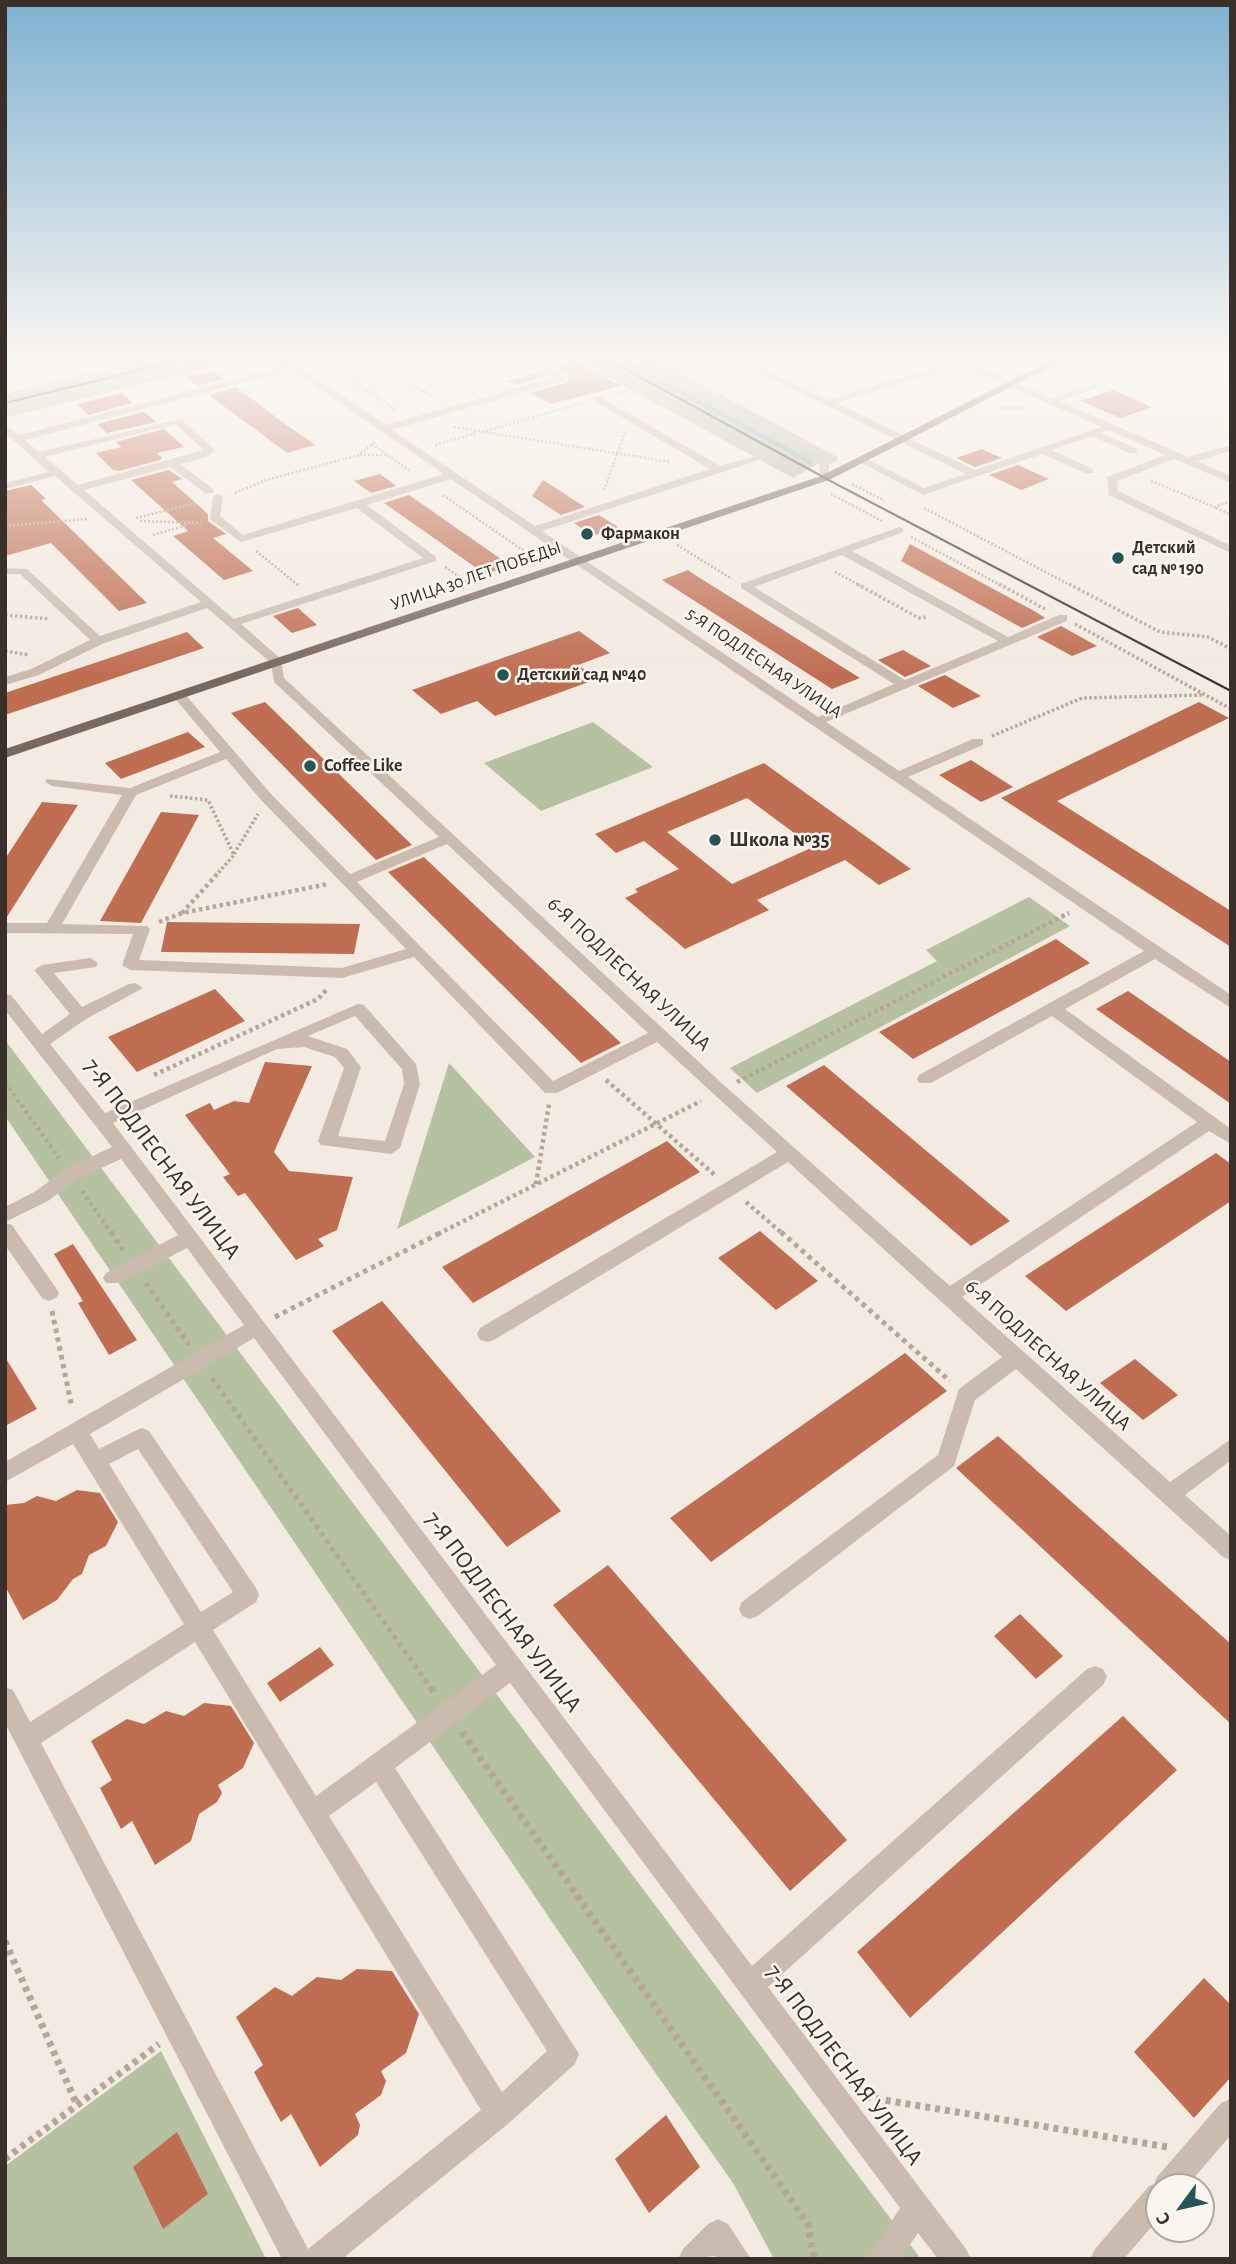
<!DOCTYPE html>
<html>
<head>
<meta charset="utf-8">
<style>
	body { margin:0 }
	#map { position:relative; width:1236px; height:2264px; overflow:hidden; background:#f3ebe2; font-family:"Alegreya Sans",sans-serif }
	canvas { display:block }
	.frame { position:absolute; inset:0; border:7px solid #39302c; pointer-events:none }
	.north { position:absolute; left:1145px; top:2173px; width:70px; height:70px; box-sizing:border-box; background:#faf5ee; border:2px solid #ada6a0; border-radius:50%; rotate:237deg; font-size:19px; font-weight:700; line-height:28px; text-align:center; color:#39302c }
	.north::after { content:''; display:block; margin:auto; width:24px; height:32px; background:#235559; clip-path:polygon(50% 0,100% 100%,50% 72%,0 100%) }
</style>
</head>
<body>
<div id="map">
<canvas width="1236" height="2264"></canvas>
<div class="frame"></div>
<div class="north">С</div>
</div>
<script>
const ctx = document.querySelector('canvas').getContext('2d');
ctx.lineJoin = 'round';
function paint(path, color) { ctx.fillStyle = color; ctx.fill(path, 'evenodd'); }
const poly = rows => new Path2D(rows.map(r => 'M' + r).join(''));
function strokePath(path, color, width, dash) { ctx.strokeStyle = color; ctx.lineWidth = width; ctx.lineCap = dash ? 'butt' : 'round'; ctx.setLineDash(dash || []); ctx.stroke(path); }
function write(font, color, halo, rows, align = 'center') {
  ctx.font = font + ' "Alegreya Sans",sans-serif'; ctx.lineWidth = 5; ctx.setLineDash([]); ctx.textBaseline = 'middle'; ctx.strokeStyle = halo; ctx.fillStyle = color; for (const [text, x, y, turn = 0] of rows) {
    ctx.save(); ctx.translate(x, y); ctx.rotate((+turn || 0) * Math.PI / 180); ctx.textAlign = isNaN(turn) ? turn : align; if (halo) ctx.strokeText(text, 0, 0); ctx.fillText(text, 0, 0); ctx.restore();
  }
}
paint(poly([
	[154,358,249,358,8,417,5,415,5,394],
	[573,358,650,358,833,455,793,478],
	[593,722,653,767,541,811,484,763],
	[1029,897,1070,926,757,1093,730,1068,937,961,926,950],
	[5,1040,921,2259,774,2259,733,2183,635,2044,5,1116],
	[449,1063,535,1157,397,1229,416,1169],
	[161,2051,266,2259,5,2259,5,2166]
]), '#b6c1a2');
strokePath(poly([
	[617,358,810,462]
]), '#82acae', 4.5);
paint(poly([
	[574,361,621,386,551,404,530,393,568,382,567,374,555,367],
	[213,371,224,379,197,386,186,377],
	[540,371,548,376,516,385,508,381],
	[236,387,277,418,315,445,287,453,209,395],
	[1113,390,1152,407,1121,418,1080,401],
	[122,393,133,403,88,415,77,404],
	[144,412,156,422,107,433,97,424],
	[164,429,184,447,157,453,162,458,160,460,119,471,113,470,96,453,121,447,116,442],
	[982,449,1002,458,975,467,956,458],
	[1018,465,1049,479,1021,490,989,475],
	[169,470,182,479,172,482,208,514,208,521,226,534,213,538,253,571,224,580,173,536,188,531,131,480],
	[380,474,396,486,371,493,354,481],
	[543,480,585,507,561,515,532,496],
	[31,485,46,499,41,500,147,603,119,611,51,543,5,556,5,491],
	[409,495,511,566,485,574,384,503],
	[599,515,618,527,593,536,574,523],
	[910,544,1036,612,1045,618,1022,628,901,561],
	[688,570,695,575,860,678,832,689,662,580],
	[298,608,317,625,292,633,273,616],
	[1061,626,1097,646,1072,656,1037,637],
	[579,631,610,653,578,665,597,679,495,716,477,701,441,714,412,690],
	[187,632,204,648,5,715,5,693],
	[903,650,931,666,905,677,878,660],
	[945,675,981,696,953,708,918,686],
	[265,702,412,845,376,860,231,713],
	[1199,702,1229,718,1057,801,1231,911,1231,947,1001,798],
	[188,732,205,747,121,779,105,763],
	[971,760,1013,787,981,802,939,775],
	[764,763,911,869,879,885,845,860,757,900,769,910,685,949,625,898,638,892,635,889,679,869,644,841,616,853,595,834],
	[747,798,813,847,732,884,667,832],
	[42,802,78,805,5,920,5,859],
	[161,812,199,815,141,923,100,921],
	[424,857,429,862,621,1043,581,1063,388,872],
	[167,922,360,924,354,954,161,952],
	[1056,939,1090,963,913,1059,879,1032],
	[215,989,245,1021,137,1072,108,1037],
	[1128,991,1231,1062,1231,1104,1096,1009],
	[265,1062,312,1066,274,1152,289,1171,353,1177,337,1230,318,1239,324,1246,296,1260,245,1193,238,1196,223,1177,230,1174,185,1115,210,1103,214,1110,234,1101,249,1103],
	[824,1065,1010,1221,971,1246,786,1086],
	[667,1141,700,1172,473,1303,442,1267],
	[1216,1153,1231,1164,1231,1201,1066,1311,1025,1276],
	[760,1231,818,1281,776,1310,718,1258],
	[73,1244,137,1340,109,1355,78,1303,83,1301,54,1254],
	[382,1301,561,1511,507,1547,332,1331],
	[905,1353,947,1391,711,1562,670,1518],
	[5,1357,37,1409,5,1426],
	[1135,1359,1178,1395,1143,1420,1100,1383],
	[998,1436,1231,1644,1231,1724,956,1468],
	[77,1490,100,1493,118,1522,106,1546,89,1555,82,1574,73,1579,57,1600,23,1620,5,1586,5,1505,24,1503,37,1496,56,1501],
	[608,1565,847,1840,790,1891,553,1605],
	[1020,1614,1063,1656,1036,1679,994,1636],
	[320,1647,334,1665,280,1702,267,1683],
	[204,1703,231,1706,254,1743,243,1768,218,1785,222,1793,217,1802,199,1814,191,1841,155,1865,132,1821,121,1829,100,1788,112,1780,91,1741,127,1719,144,1724,166,1711,184,1716],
	[1123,1716,1177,1770,910,2018,857,1952],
	[357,1969,392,1971,419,2014,406,2053,381,2071,386,2081,381,2095,355,2114,360,2125,358,2135,320,2167,291,2114,281,2122,254,2072,263,2065,236,2017,275,1987,292,1996,317,1977,341,1980],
	[1204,1978,1231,2005,1231,2077,1194,2118,1134,2052],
	[666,2115,700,2167,649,2213,615,2159],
	[177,2132,208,2194,163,2229,133,2167]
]), '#c06e52');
strokePath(poly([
	[368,358,433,397],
	[587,358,644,385,749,445],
	[646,358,658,364],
	[781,362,795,360,819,366,901,363],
	[609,367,656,370],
	[1075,368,1100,358],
	[333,369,396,410],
	[176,374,241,358],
	[577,374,638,358],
	[578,376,632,381],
	[842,384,846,358],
	[426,393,445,358],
	[617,393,644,385,657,377],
	[1001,408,1024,408],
	[454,427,670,462],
	[486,431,585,402],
	[372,444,410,471],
	[435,445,477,433],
	[360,455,386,455],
	[781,457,801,468],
	[1151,481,1215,507,1231,501],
	[852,484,885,501],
	[604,490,625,432],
	[235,493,266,480,359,455,376,441],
	[831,494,882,521],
	[443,495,534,558],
	[924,508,1072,586],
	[1216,508,1231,515],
	[136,518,196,503],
	[140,521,201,523],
	[5,526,87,519],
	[153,535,188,525],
	[911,537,1002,586],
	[677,545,732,579],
	[256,551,298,585],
	[445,567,467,582],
	[835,572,861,586]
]), '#b6a598', 2.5, [2, 2]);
strokePath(poly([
	[857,584,919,618,926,617],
	[999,584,1045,609],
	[1069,584,1160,632,1208,637,1231,649],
	[5,615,50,619],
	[1075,624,1231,709],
	[5,651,29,655],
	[992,736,1082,698,1203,695],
	[170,796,208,800,234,855,218,873],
	[234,854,258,814]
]), '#b6a598', 3.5, [2.5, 2.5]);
strokePath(poly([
	[182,913,220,871],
	[159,922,182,913,328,884],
	[154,1075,318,999,327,989],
	[606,1080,716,1176],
	[5,1082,59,1158],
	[737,1082,1069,913],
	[536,1184,549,1104],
	[82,1191,112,1234],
	[746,1202,783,1234],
	[438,1234,701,1101]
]), '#b6a598', 4.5, [3.5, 3.5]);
strokePath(poly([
	[111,1232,123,1250],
	[781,1232,950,1381],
	[146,1283,189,1345],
	[52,1311,72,1408],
	[275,1317,442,1232],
	[212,1378,432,1690]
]), '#b6a598', 5, [4.5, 4.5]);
strokePath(poly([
	[431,1688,435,1694],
	[462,1732,808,2224,814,2259],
	[5,1941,77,2105],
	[866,2097,1168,2147],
	[5,2159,159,2044]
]), '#b6a598', 7, [5, 5]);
paint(poly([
	[33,358,61,358,42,364,33,358],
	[161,358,176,358,5,401,5,395,161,358],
	[270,358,281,358,294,364,318,358,332,358,301,368,386,425,555,377,522,358,532,358,566,376,566,380,392,430,535,526,710,469,594,401,594,397,600,397,720,466,771,452,771,456,542,531,818,717,894,684,741,588,741,584,899,527,903,528,903,532,852,551,1008,637,1059,615,1067,615,1067,621,826,722,899,771,973,739,983,739,983,745,908,777,1231,995,1231,1008,1155,959,1065,1009,1231,1129,1231,1144,1209,1131,962,1297,1170,1482,1231,1439,1231,1460,1185,1495,1231,1536,1231,1560,1223,1557,1016,1369,975,1400,954,1466,758,1616,750,1619,742,1616,739,1609,742,1602,938,1455,959,1389,1002,1357,788,1162,494,1340,487,1342,480,1340,477,1334,480,1328,777,1152,657,1042,557,1093,545,1093,414,957,342,978,130,970,122,965,133,934,5,933,5,923,47,923,122,795,52,786,45,782,47,779,130,788,220,752,172,695,178,691,183,692,272,795,350,874,439,837,274,682,271,663,207,608,102,644,39,675,5,685,5,677,31,669,90,640,20,574,5,574,5,568,27,569,100,636,201,602,55,476,5,489,5,483,49,472,5,433,5,425,20,435,284,366,270,358],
	[292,370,444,474,243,535,220,516,223,497,218,494,213,497,210,519,241,542,357,508,423,558,234,619,84,490,170,467,205,493,213,493,213,489,180,464,207,457,215,450,181,419,39,452,25,440,292,370],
	[175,424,204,450,78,485,45,457,175,424],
	[451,479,1144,951,919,1075,917,1079,919,1083,931,1083,1052,1016,1197,1122,950,1286,726,1087,284,678,281,659,241,624,436,561,436,557,367,505,451,479],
	[842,555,998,641,905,680,754,587,842,555],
	[226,759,262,801,406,949,342,968,139,960,150,929,147,926,62,924,136,795,226,759],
	[447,844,648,1033,553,1081,357,882,447,844],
	[710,358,724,358,679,372,837,457,837,461,829,464,829,480,820,478,819,463,825,459,666,371,710,358],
	[729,358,740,358,828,400,952,362,948,358,959,358,1051,398,1098,383,1098,387,1059,401,1188,457,1231,445,1231,451,1197,461,1231,476,1231,483,1174,459,1117,481,1118,491,1231,546,1231,553,1109,495,1107,477,1165,455,1109,430,1101,433,1137,449,1137,453,1129,453,1092,436,1052,450,1093,469,1093,473,1085,473,1042,454,923,495,856,460,865,458,924,488,966,474,729,358],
	[961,365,1101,427,975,470,836,403,961,365],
	[1126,358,1138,358,1171,373,1163,375,1126,358],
	[90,958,98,963,96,967,54,973,82,1007,129,984,135,983,143,988,86,1019,50,1044,105,1113,358,1004,364,1005,416,1064,420,1084,400,1148,391,1154,321,1145,318,1141,344,1068,335,1057,304,1047,277,1049,113,1123,752,1966,1087,1669,1095,1666,1103,1669,1107,1677,1103,1685,768,1987,966,2249,971,2259,938,2259,918,2233,900,2259,867,2259,900,2208,510,1683,395,1768,579,2054,575,2064,509,2123,342,2259,282,2259,5,1723,5,1687,13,1690,30,1722,184,1624,73,1444,5,1482,5,1462,244,1325,187,1248,120,1283,106,1283,103,1278,106,1273,178,1235,121,1159,77,1179,48,1201,5,1222,5,1207,36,1191,65,1169,112,1147,5,1010,5,994,11,995,42,1034,70,1014,34,970,42,965,90,958],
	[355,1016,402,1069,404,1084,385,1141,338,1136,361,1067,347,1049,308,1036,355,1016],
	[254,1338,496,1665,316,1796,213,1630,256,1602,259,1595,256,1588,149,1431,142,1428,135,1431,99,1449,90,1434,254,1338],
	[138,1449,233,1592,201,1612,109,1464,138,1449],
	[195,1642,481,2110,308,2249,41,1743,195,1642],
	[376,1782,547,2051,502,2092,329,1816,376,1782],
	[5,1223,12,1225,56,1288,59,1293,56,1298,49,1301,42,1298,5,1245,5,1223],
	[1231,2099,1231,2135,1186,2187,1159,2187,1159,2218,1124,2259,1090,2259,1095,2249,1149,2186,1154,2184,1157,2177,1221,2103,1231,2099],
	[718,2219,728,2224,751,2259,718,2259,716,2256,678,2259,683,2249,708,2224,718,2219]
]), '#cbbbae');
paint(poly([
	[1056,358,1068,358,829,480,5,758,5,749,821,476,1056,358]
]), '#7a685e');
strokePath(poly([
	[605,358,838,485,1231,691],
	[5,403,189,358]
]), '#39302c', 2);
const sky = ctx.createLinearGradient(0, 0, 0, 675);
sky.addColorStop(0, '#7fb1d1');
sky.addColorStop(0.53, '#faf6f2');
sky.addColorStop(1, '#faf6f200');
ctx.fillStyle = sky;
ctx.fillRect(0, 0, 1236, 675);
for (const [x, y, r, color] of [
	[587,534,7,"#235559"],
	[1118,558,7,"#235559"],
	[503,675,7,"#235559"],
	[310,766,7,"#235559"],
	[715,840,7,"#235559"]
]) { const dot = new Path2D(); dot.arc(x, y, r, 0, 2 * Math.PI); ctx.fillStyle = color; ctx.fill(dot); strokePath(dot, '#faf5ee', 2.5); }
write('bold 18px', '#39302c', '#faf5ee', [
	["Фармакон",601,534],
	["Детский",1132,548],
	["сад № 190",1132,569],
	["Детский сад №40",517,675],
	["Coffee Like",324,766]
], 'left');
write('18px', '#39302c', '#faf5ee', [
	["УЛИЦА 30 ЛЕТ ПОБЕДЫ",476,576,-19],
	["5-Я ПОДЛЕСНАЯ УЛИЦА",764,663,34]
]);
write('bold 21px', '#39302c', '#faf5ee', [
	["Школа №35",729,840]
], 'left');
write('21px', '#39302c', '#faf5ee', [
	["6-Я ПОДЛЕСНАЯ УЛИЦА",629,974,43],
	["6-Я ПОДЛЕСНАЯ УЛИЦА",1048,1355,42]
]);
write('24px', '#39302c', '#faf5ee', [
	["7-Я ПОДЛЕСНАЯ УЛИЦА",162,1159,53],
	["7-Я ПОДЛЕСНАЯ УЛИЦА",503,1612,53],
	["7-Я ПОДЛЕСНАЯ УЛИЦА",844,2065,53]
]);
</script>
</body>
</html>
